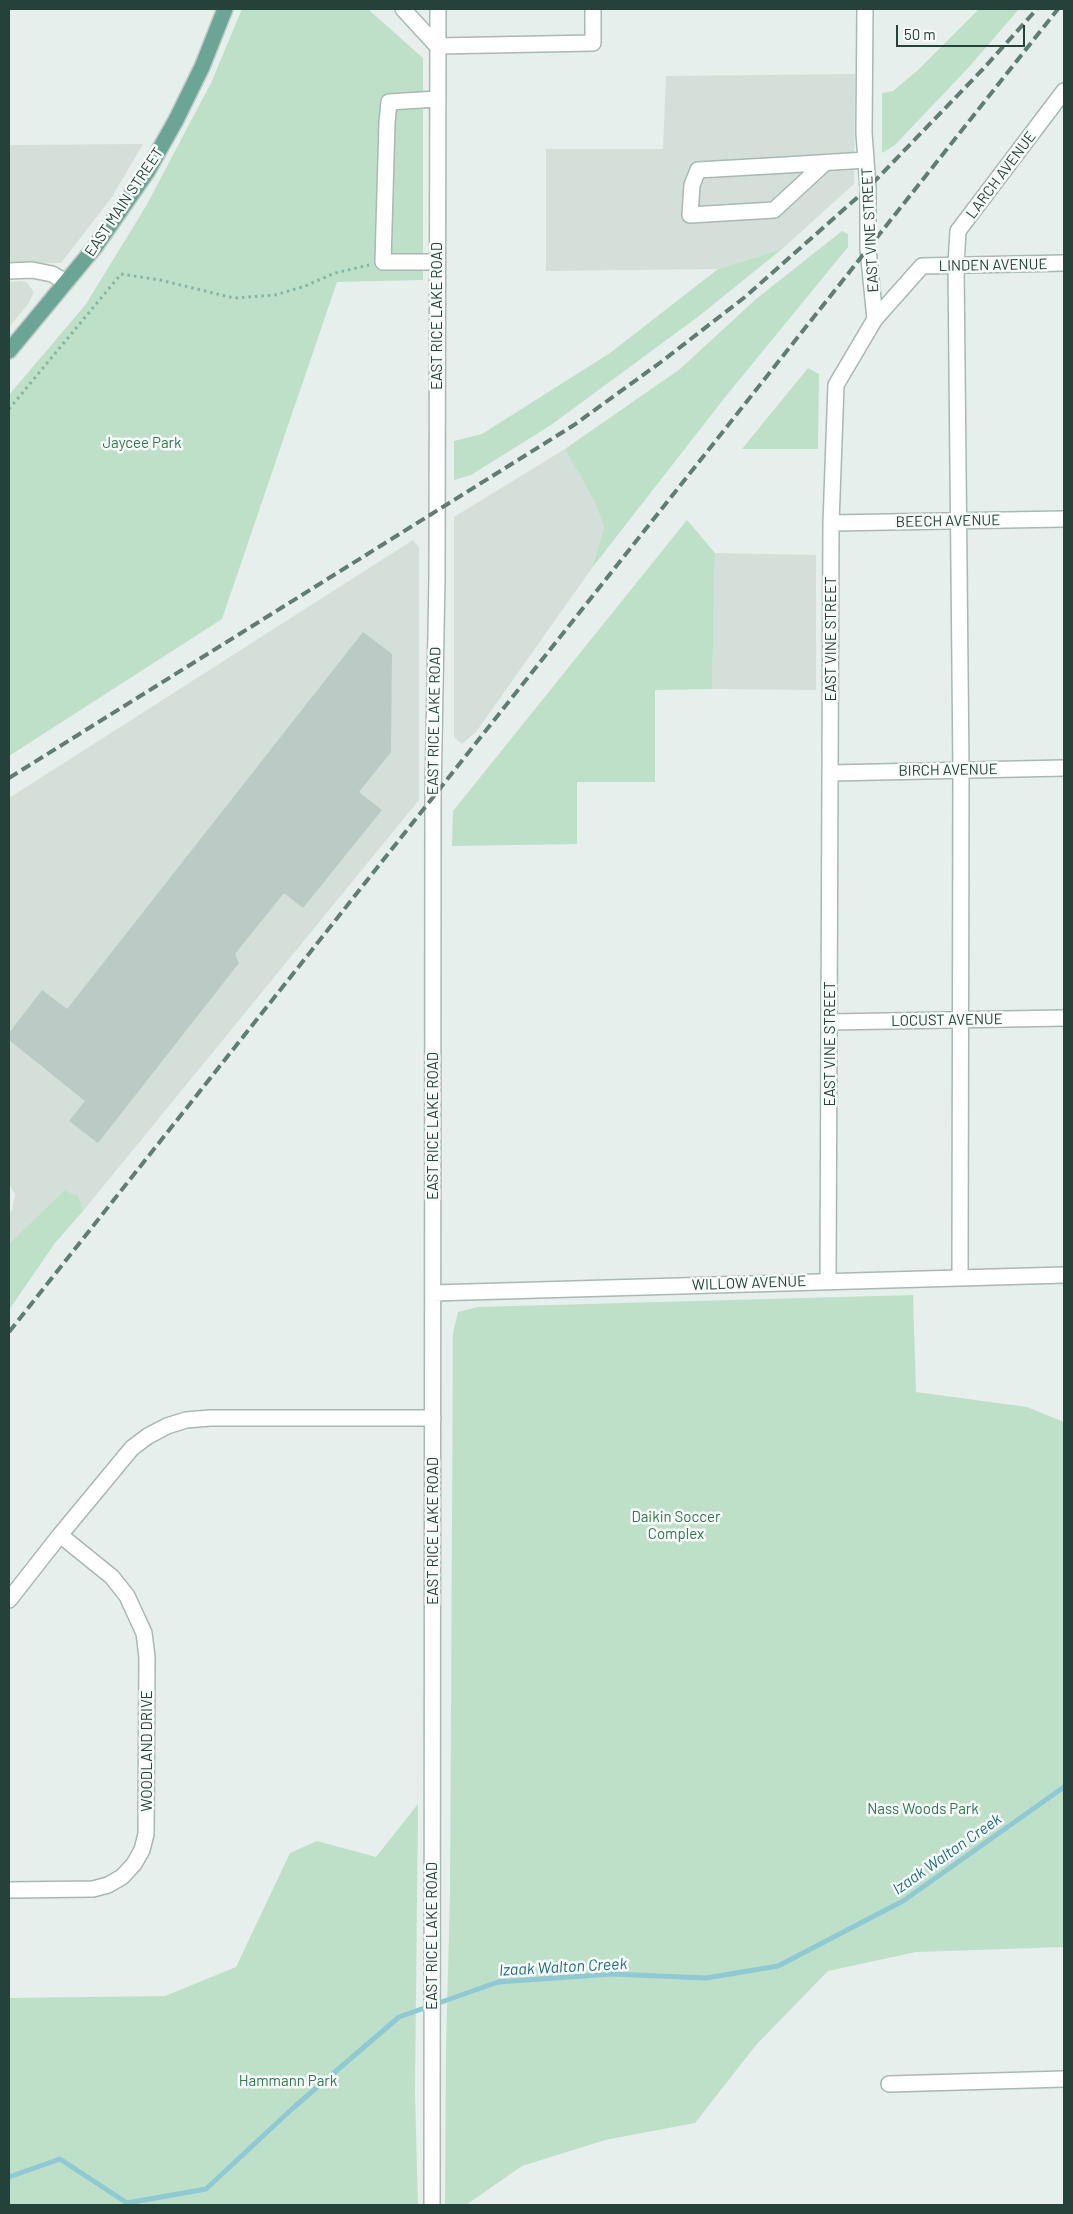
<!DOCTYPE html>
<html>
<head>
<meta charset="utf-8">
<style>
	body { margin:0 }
	#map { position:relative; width:1073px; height:2214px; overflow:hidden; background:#e6efeb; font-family:Barlow,sans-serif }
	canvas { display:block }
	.frame { position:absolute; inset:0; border:10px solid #24423a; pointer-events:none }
	.scale { position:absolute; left:896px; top:25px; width:129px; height:22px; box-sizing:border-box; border:2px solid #24423a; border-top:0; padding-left:6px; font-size:15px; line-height:18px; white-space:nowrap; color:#24423a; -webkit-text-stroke:4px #f7fbf9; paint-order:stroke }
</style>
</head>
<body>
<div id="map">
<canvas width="1073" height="2214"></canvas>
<div class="frame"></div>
<div class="scale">50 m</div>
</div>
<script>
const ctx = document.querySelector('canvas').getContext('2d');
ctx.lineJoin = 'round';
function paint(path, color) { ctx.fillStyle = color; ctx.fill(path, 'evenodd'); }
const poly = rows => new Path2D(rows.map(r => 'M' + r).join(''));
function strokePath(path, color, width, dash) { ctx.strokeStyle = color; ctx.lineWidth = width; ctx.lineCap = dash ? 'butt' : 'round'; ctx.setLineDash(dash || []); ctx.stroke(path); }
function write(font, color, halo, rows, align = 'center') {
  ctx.font = font + ' Barlow,sans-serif'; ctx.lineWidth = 5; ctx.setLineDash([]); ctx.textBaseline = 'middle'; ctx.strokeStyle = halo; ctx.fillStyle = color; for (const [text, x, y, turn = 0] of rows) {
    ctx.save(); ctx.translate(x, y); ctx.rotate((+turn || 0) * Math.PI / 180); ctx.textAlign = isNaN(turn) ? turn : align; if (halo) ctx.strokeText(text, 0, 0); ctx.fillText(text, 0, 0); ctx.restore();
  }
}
paint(poly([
	[855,74,854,184,782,249,718,269,546,271,546,149,663,149,666,76],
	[143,144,112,197,61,263,9,264,9,145],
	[20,281,26,282,34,292,28,304,9,327,9,282],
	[565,449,594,501,604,527,592,568,476,732,462,744,454,737,454,517],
	[413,540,419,548,419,800,83,1211,79,1196,64,1190,9,1244,9,1214,12,1210,15,1194,9,1184,9,798],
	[715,553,816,555,816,690,712,689]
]), '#d4dfda');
paint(poly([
	[242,9,368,9,423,58,423,280,337,282,222,619,9,756,9,395,86,304,146,206,211,83],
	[979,9,1019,9,969,67,895,145,882,153,882,93,893,91,918,70],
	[842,231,848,234,848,247,726,396,592,568,604,527,594,501,565,449,680,369,756,299],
	[782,249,699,316,551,425,471,475,454,480,454,441,482,434,610,353,718,269],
	[808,368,819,374,818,449,742,449],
	[687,520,715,553,712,689,655,690,655,782,577,782,577,844,452,846,453,811],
	[64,1190,79,1196,83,1211,55,1243,9,1310,9,1244],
	[913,1295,916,1392,1027,1407,1064,1422,1064,1947,916,1952,828,1971,756,2045,695,2123,605,2140,522,2166,466,2205,445,2205,446,2047,450,1892,453,1333,458,1312,478,1307],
	[418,1804,415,2093,418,2205,9,2205,9,1998,165,1996,236,1967,290,1853,317,1841,376,1857]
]), '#bfe0c8');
strokePath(poly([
	[9,2177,60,2159,127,2203,206,2189,293,2108,399,2017,498,1982,612,1974,706,1978,778,1966,903,1901,1064,1787]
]), '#8ec9d4', 5);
paint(poly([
	[363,632,392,654,391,752,359,792,382,810,303,908,284,893,235,954,239,963,98,1143,69,1121,85,1101,9,1040,9,1033,42,990,67,1009]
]), '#bbcac4');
const minor = poly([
	[403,9,437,46],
	[437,46,593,43,593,9],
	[825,163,774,210,690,215,692,185,698,170,786,165,866,160],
	[437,262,383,262,387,122,389,102,437,99],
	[9,271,32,270,52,274,66,282],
	[875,319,922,266,1064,263],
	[831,523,1064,519],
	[831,773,1064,768],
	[830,1022,1064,1018],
	[960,1277,961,770,956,265,958,231,1064,91],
	[828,1280,831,523,836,385,875,319,868,249,868,188,864,133,865,9],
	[433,1293,1064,1275],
	[60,1535,132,1448,148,1436,167,1426,186,1420,210,1418,433,1418],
	[9,1600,60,1535,112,1577,127,1596,144,1633,147,1657,146,1834,142,1850,134,1864,122,1877,108,1885,93,1889,9,1890],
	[889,2084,1064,2079],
	[432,2205,433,795,437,577,438,9]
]);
const major = poly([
	[9,351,95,247,147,172,176,120,202,67,225,9]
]);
strokePath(minor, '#a8b8b2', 18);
strokePath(major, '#c2cac8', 18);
strokePath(poly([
	[9,409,121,274,160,280,234,298,275,295,305,286,335,273,369,265]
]), '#86b3a5', 3, [2.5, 4]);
strokePath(minor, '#fff', 15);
strokePath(major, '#6aa596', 15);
strokePath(poly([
	[9,778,574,425,661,362,745,297,868,188,983,69,1037,9],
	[9,1332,1058,9]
]), '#5f7d75', 4, [10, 5]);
write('15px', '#24423a', '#f7fbf9', [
	["LARCH AVENUE",1001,175,-53],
	["EAST MAIN STREET",124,202,-56],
	["EAST VINE STREET",870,230,-93],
	["LINDEN AVENUE",993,265,-1],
	["EAST RICE LAKE ROAD",437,316,-90],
	["BEECH AVENUE",948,521,-1],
	["EAST VINE STREET",831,639,-90],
	["EAST RICE LAKE ROAD",434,721,-89],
	["BIRCH AVENUE",948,770,-1],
	["LOCUST AVENUE",947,1020,-1],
	["EAST VINE STREET",830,1044,-90],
	["EAST RICE LAKE ROAD",433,1126,-90],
	["WILLOW AVENUE",749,1283,-2],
	["EAST RICE LAKE ROAD",433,1531,-90],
	["WOODLAND DRIVE",147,1751,-90],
	["EAST RICE LAKE ROAD",432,1936,-90]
]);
write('15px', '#2d7a4b', '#f7fbf9', [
	["Jaycee Park",142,443],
	["Daikin Soccer",676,1517],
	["Complex",676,1534],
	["Nass Woods Park",923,1809],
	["Hammann Park",288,2081]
]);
write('italic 16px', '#1c6f80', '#f7fbf9', [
	["Izaak Walton Creek",947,1854,-35],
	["Izaak Walton Creek",563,1967,-3]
]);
</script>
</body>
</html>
